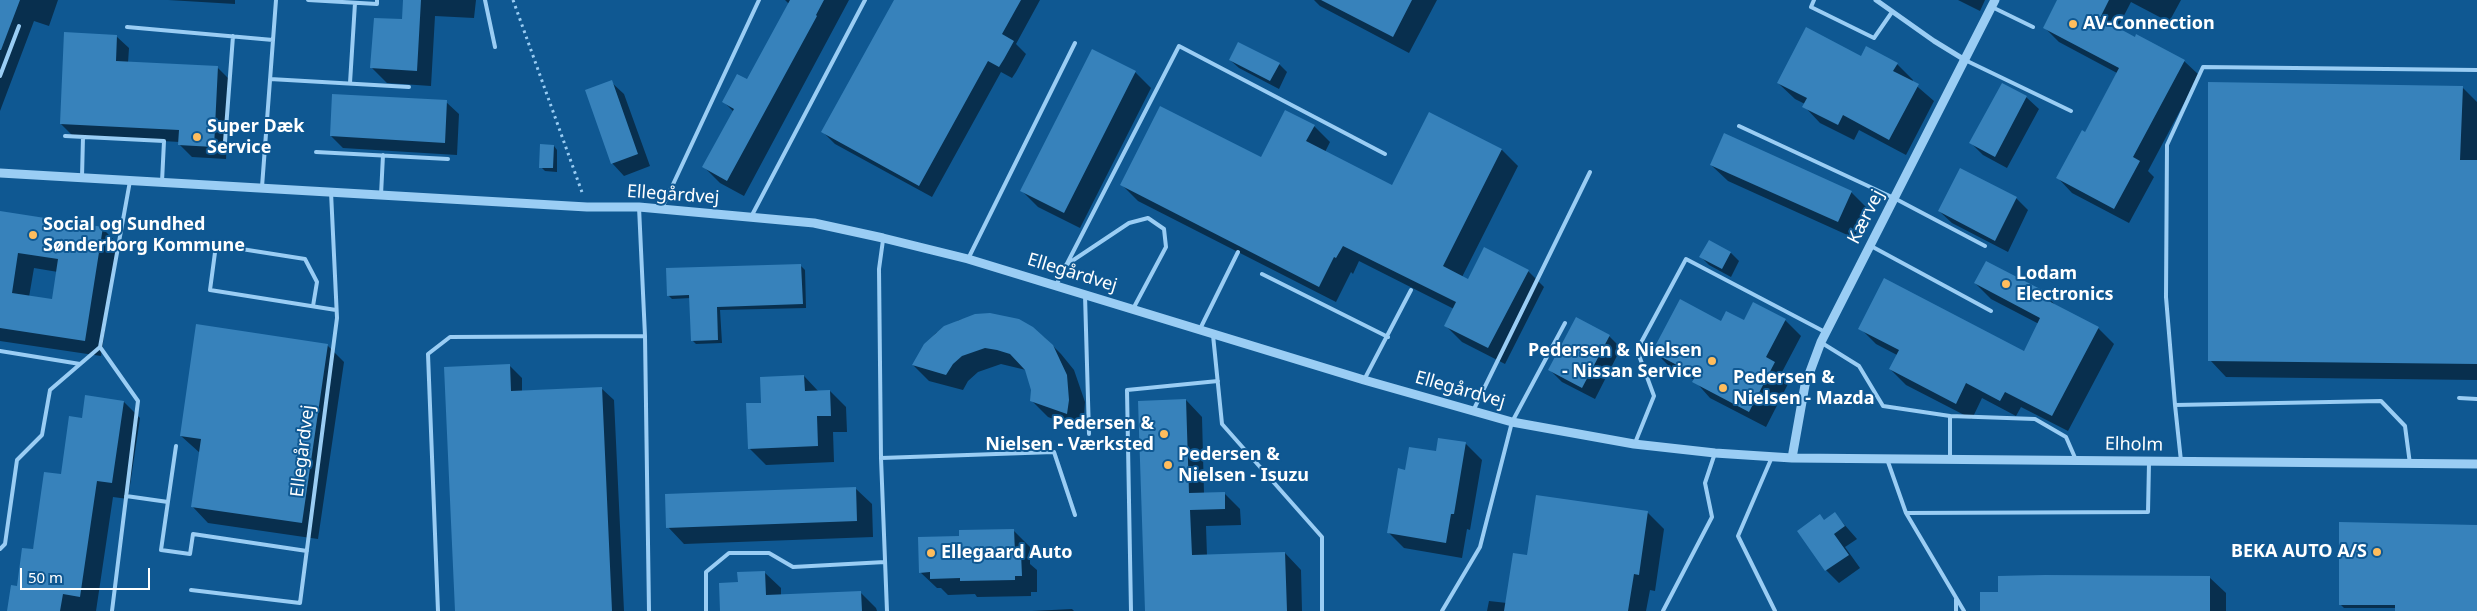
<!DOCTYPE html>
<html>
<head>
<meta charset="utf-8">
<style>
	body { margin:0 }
	#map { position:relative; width:2477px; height:611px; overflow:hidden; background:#0f5892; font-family:"Noto Sans",sans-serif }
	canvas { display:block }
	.scale { position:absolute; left:20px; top:568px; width:130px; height:22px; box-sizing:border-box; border:2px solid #fff; border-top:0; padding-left:6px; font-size:15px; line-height:18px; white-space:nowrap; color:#fff; -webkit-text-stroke:4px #0f5892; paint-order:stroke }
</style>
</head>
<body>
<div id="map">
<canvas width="2477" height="611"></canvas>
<div class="scale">50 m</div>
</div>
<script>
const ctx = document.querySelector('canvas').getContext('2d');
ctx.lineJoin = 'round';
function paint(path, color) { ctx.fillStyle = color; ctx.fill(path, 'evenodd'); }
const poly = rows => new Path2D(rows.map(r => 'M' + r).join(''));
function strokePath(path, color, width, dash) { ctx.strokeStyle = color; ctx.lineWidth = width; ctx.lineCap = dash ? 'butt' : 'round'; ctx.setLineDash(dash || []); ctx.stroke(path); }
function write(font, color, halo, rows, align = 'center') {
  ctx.font = font + ' "Noto Sans",sans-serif'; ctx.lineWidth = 4; ctx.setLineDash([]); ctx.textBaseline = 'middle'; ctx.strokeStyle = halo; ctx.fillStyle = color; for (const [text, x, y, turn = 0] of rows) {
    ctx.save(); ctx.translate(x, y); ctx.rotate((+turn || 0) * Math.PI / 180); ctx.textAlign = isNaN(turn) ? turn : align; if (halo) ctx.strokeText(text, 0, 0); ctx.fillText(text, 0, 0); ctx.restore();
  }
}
paint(poly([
	[0,0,58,0,49,26,34,21,0,111],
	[168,0,235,0,235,4],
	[405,0,476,0,474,18,435,16,431,86,387,83,372,68,403,21],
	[785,0,849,0,744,196,720,183,704,167,734,112,724,102,748,81,789,4],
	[896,0,1040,0,1016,44,1026,54,1016,72,1012,78,1001,72,932,197,835,144,823,132],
	[1314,0,1437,0,1409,53,1320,6],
	[1958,0,1985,0,1980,11],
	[2059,0,2181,0,2169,22,2131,2,2117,29,2184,61,2199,75,2148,171,2154,177,2129,223,2072,193,2058,178,2085,133,2117,73,2059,42,2044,27],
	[116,36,129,48,128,63,217,67,230,80,226,159,192,157,179,144,180,142,73,136,61,124],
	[1861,58,1897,64,1913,80,1912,82,1934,101,1906,155,1859,130,1854,140,1820,123,1804,106,1805,104,1795,99,1778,83],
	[1230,60,1279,64,1287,72,1279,89,1239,68],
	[1135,72,1151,88,1080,228,1038,207,1022,191],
	[611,82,624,94,650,166,624,176,612,163],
	[2462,87,2477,102,2477,380,2226,377,2210,360],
	[2026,97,2039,109,2007,168,1983,155,1971,143],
	[446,102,459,114,457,155,343,148,331,136],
	[1429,114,1502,150,1518,166,1462,277,1469,280,1528,271,1544,287,1505,364,1462,342,1445,325,1454,309,1359,261,1353,274,1351,272,1336,302,1138,201,1122,185,1262,158,1314,126,1330,142,1325,152,1392,187],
	[554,146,557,150,557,172,545,171,541,167],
	[1711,165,1851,192,1867,208,1854,238,1728,181],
	[2016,198,2028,210,2008,252,1952,223,1939,211],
	[0,212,102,228,118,244,101,356,0,341],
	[34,268,58,272,53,301,29,297],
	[1731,253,1739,261,1731,277,1709,265,1701,257],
	[1986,262,2042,291,2057,307,2098,328,2114,344,2068,431,2021,407,2016,416,1982,398,1972,419,1906,385,1890,369,1897,355,1876,344,1860,328,2024,352,2039,324,1991,299,1975,283],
	[801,266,805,270,806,308,720,310,722,343,696,344,692,340,691,298,672,299,668,295],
	[990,314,1044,337,1061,354,1074,370,1085,402,1083,430,1048,417,1032,401,1032,390,1026,370,1001,364,978,372,968,381,963,390,929,381,913,365,925,345,936,333,959,320],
	[1785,320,1801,336,1782,372,1790,380,1766,427,1710,398,1694,380,1670,367,1654,351,1744,322],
	[1609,336,1621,348,1595,399,1562,382,1550,370],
	[327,345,344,362,318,539,208,523,192,506,200,453,181,436],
	[509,365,522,378,522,391,601,388,614,400,624,611,456,611],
	[804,376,819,392,830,391,846,407,847,432,833,432,834,462,766,465,749,448,763,404],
	[1186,400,1202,417,1204,494,1224,493,1240,509,1241,525,1206,526,1207,556,1285,553,1301,570,1302,611,1147,611],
	[124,402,140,418,128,499,113,497,96,611,9,611,83,419],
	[1466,444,1482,460,1470,530,1467,529,1462,558,1404,548,1388,532,1406,471,1437,453],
	[855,488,872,504,873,537,684,544,668,527],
	[1648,513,1664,529,1655,591,1650,590,1646,611,1487,611,1489,601,1507,603,1528,556],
	[1835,514,1857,539,1845,547,1860,568,1839,583,1826,570,1825,521],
	[2477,526,2477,611,2396,611,2396,608,2344,608,2340,604],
	[1013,530,1030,547,1030,564,1037,570,1037,592,1031,592,1031,596,977,597,975,594,948,595,941,588,937,588,920,572,960,537],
	[764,572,781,588,781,596,860,592,876,608,877,611,721,611,739,583],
	[2209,577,2226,593,2226,611,1981,611],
	[1072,609,1074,611,1032,611]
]), '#0007');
paint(poly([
	[0,0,20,0,1,50,0,50],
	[403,0,421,0,417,71,370,68,374,18,402,19],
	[790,0,824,0,816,15,817,16,727,181,702,167,734,109,722,102,737,74,747,79],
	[894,0,1021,0,1002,34,1014,41,1004,59,999,67,988,61,919,186,821,132],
	[1321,0,1412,0,1393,37],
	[2057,0,2109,0,2100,18,2135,37,2136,34,2185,60,2133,157,2140,161,2114,209,2056,178,2082,130,2085,132,2119,68,2043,28],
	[1806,27,1861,56,1866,46,1898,63,1893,71,1919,84,1889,140,1843,115,1838,125,1802,107,1807,98,1777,83],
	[64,32,117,35,116,61,218,66,214,147,178,145,179,130,60,124],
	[1238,42,1280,63,1270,81,1229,60],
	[1092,49,1136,71,1064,213,1020,191],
	[612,80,638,154,611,164,585,90],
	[2208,82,2463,86,2460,160,2477,160,2477,364,2208,361],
	[2002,83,2027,96,1995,157,1969,143],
	[332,94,447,100,445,143,330,136],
	[1160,106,1261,157,1285,110,1315,125,1306,141,1392,185,1429,112,1502,149,1443,266,1468,279,1484,247,1529,270,1488,348,1444,326,1456,302,1343,246,1336,258,1334,257,1319,287,1120,185],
	[1724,133,1852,191,1838,222,1710,165],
	[540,144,554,145,553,168,539,168],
	[1960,168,2017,197,1995,241,1938,211],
	[0,211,103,227,85,341,0,328],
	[18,253,58,259,52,299,12,293],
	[1709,240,1731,252,1722,269,1699,257],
	[1986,261,2042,290,2039,296,2099,327,2052,416,2005,392,2000,401,1966,383,1956,404,1889,369,1899,350,1858,329,1884,278,2024,351,2040,318,1974,283],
	[801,264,803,304,717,307,718,340,691,341,689,295,667,296,666,268],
	[1680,299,1721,321,1726,311,1744,320,1753,302,1786,319,1766,357,1775,362,1749,412,1692,382,1696,375,1652,352],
	[990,313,1019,319,1033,327,1053,345,1067,375,1069,400,1067,414,1030,401,1031,390,1025,370,1010,354,997,350,985,348,962,356,953,364,946,375,912,365,924,344,944,326,975,314],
	[1576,317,1610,335,1582,388,1548,370],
	[196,324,328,344,302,523,191,507,201,439,180,436],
	[510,364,511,391,602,387,612,611,455,611,444,367],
	[804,375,805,391,830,390,831,416,817,416,818,446,748,449,746,403,761,403,760,377],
	[85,395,124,401,112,483,97,481,80,597,63,594,60,611,7,611,11,585,17,586,22,548,33,549,44,472,61,474,69,416,82,418],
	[1186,399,1189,493,1225,492,1225,509,1190,510,1192,555,1285,552,1287,611,1145,611,1138,401],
	[1438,438,1466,442,1454,514,1451,514,1446,543,1387,533,1398,468,1405,470,1409,447,1436,451],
	[856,487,857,521,666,528,665,494],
	[1536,495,1648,511,1639,575,1634,574,1628,611,1504,611,1513,553,1527,555],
	[1835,512,1845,526,1834,534,1849,555,1825,571,1797,531,1820,514,1824,520],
	[2339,522,2477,525,2477,611,2395,611,2395,605,2339,605],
	[1014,529,1015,553,1021,553,1022,576,1015,576,1015,580,960,581,960,578,930,579,930,572,919,573,918,537,959,536,959,530],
	[765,571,766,595,861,591,862,611,720,611,719,583,738,582,737,572],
	[2045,575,2210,576,2210,611,1980,611,1980,592,1998,592,1998,576]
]), '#3782bb');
strokePath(poly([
	[513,0,583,195]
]), '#9acdf4', 3, [2.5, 4]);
strokePath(poly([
	[308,0,377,4,377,0],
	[485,0,495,47],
	[1814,0,1811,7,1874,38,1892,12],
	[1992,7,2033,27],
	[127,27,273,40],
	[1965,60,2071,111],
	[0,76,19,26],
	[270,79,409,87],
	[350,83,355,3],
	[1739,126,1894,198,1985,246],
	[65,136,164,141,162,182],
	[225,142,233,36],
	[316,152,448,159],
	[82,177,83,137],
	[262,187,276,0],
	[381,195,383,155],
	[639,207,645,336,649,611],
	[662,208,759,0],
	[751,217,865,0],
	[883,240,879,269,881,458,887,611],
	[1871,246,1991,311],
	[968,259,1075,43],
	[1066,265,1129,223,1148,218,1164,229,1166,247,1133,309],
	[1262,274,1388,337],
	[1056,285,1179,46,1385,154],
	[1085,295,1089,434],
	[313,306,317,282,305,259,216,245,210,290,336,310],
	[1200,329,1238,252],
	[1213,335,1222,424,1322,537,1322,611],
	[1822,343,1859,366,1883,406,1950,416],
	[100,347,138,401,112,611],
	[0,351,80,364],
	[1364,380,1411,290],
	[2459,398,2477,399],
	[2175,405,2166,297,2167,145,2203,67,2477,70],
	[1473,411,1590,172],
	[1635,443,1654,396,1637,350,1686,259,1825,332],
	[176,446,161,550,190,554,193,534,307,551],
	[1772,457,1738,536,1775,611],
	[881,458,1054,452,1075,515],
	[1887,459,1906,513,1964,611],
	[1950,459,1950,416,2035,419,2066,437,2076,460],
	[2181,461,2175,405,2381,401,2405,426,2410,464],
	[126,496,168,502],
	[1906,513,2148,512,2149,463],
	[0,549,5,544,17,460,42,435,50,390,100,347,130,181],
	[191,590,300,603,337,318,331,192],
	[438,611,428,354,450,337,645,336],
	[706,611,706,572,729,553,769,553,793,567,885,562],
	[1131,611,1127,390,1218,381],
	[1442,611,1480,547,1512,422,1565,323],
	[1663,611,1712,517,1705,483,1715,453],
	[1956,611,1956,599]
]), '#9acdf4', 4);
strokePath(poly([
	[1876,0,1934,41,1965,60]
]), '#9acdf4', 5);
strokePath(poly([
	[0,173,587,207,639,207,814,223,883,238,968,259,1364,380,1512,422,1634,444,1715,453,1792,458,2477,464],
	[1792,458,1805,385,1821,342,1995,0]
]), '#9acdf4', 9);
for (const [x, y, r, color] of [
	[2073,24,5,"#ffbd5d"],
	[197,137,5,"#ffbd5d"],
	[33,235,5,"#ffbd5d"],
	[2006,284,5,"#ffbd5d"],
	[1712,361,5,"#ffbd5d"],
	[1723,388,5,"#ffbd5d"],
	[1164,434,5,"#ffbd5d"],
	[1168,465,5,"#ffbd5d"],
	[2377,552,5,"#ffbd5d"],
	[931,553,5,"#ffbd5d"]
]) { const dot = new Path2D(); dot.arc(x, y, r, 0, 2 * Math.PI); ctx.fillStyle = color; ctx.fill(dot); strokePath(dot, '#0f5892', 2); }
write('bold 18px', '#fff', '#0f5892', [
	["AV-Connection",2083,24],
	["Super Dæk",207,127],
	["Service",207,148],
	["Social og Sundhed",43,225],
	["Sønderborg Kommune",43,246],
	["Lodam",2016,274],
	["Electronics",2016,295],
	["Pedersen & Nielsen",1702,351,"right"],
	["- Nissan Service",1702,372,"right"],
	["Pedersen &",1733,378],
	["Nielsen - Mazda",1733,399],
	["Pedersen &",1154,424,"right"],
	["Nielsen - Værksted",1154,445,"right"],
	["Pedersen &",1178,455],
	["Nielsen - Isuzu",1178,476],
	["BEKA AUTO A/S",2367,552,"right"],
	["Ellegaard Auto",941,553]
], 'left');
write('18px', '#fff', '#0f5892', [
	["Ellegårdvej",673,195,4],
	["Kærvej",1866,217,-63],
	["Ellegårdvej",1072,273,17],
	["Ellegårdvej",1460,390,16],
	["Elholm",2134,445,1],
	["Ellegårdvej",303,451,-83]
]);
</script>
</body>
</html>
